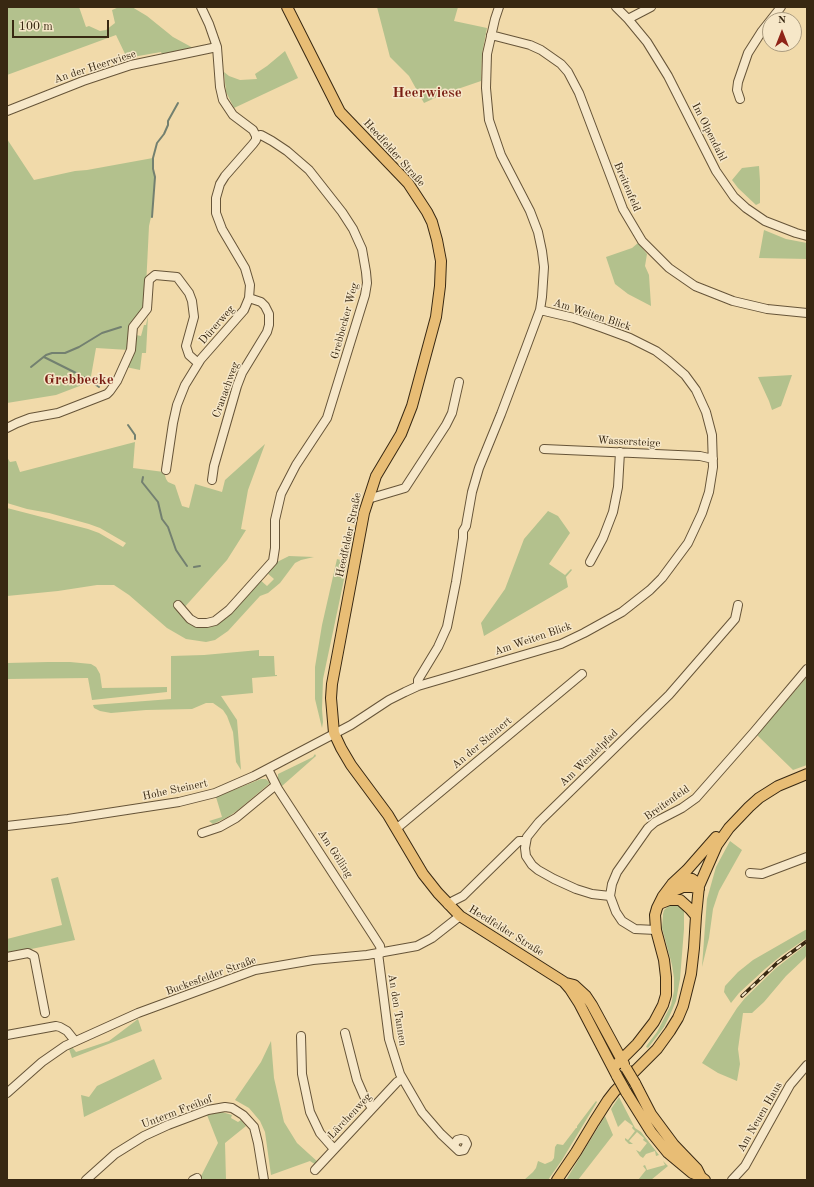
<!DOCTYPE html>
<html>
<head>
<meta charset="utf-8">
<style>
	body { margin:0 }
	#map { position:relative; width:814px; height:1187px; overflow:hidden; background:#f1daaa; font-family:"Old Standard TT",serif }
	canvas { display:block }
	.frame { position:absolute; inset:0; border:8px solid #382812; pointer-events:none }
	.north { position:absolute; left:762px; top:12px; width:40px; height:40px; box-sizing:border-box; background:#f6e7c8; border:1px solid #aa9b7f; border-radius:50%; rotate:0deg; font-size:11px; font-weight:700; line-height:16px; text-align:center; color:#382812 }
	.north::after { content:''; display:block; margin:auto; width:14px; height:18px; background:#8f2418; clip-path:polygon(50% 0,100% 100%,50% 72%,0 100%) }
	.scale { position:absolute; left:12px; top:20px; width:97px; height:18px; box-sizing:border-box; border:2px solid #382812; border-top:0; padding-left:5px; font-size:12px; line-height:14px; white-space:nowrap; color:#382812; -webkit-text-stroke:3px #f6e7c8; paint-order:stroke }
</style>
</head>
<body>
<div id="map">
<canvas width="814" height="1187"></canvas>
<div class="frame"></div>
<div class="north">N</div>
<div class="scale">100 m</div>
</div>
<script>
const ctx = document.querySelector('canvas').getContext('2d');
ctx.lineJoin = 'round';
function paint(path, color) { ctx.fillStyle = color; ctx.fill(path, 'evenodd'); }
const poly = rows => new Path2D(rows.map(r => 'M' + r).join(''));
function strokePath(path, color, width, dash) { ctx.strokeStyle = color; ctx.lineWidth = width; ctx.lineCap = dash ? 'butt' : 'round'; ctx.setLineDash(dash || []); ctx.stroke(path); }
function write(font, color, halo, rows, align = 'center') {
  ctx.font = font + ' "Old Standard TT",serif'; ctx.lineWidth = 3; ctx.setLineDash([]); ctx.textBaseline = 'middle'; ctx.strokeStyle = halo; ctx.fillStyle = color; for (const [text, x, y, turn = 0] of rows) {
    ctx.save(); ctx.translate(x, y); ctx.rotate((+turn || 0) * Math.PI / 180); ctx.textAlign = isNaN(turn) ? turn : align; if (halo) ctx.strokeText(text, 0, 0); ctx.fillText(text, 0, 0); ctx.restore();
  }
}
paint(poly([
	[7,7,79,7,86,27,89,26,100,31,106,30,115,23,112,10,119,7,132,7,147,16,173,37,195,49,163,56,161,52,127,58,116,35,7,75],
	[377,7,458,7,454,21,487,28,482,54,481,81,446,93,424,103,409,76,390,57],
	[285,51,298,78,234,108,226,92,224,72,229,76,240,80,257,79,255,74,267,66],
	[7,139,34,180,75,171,87,170,153,158,152,169,155,177,153,195,153,208,149,226,145,307,130,327,128,333,130,333,129,350,96,348,90,382,56,395,7,403],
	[759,166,760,181,760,203,756,205,738,188,732,180,742,168],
	[764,230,786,239,807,243,807,259,759,258],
	[638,243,647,254,645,266,649,275,651,306,628,294,615,284,606,257,632,248],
	[148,316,146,353,142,353,140,370,126,367,136,335,141,336,144,325,146,325],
	[792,375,781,406,772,410,769,401,758,377],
	[135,442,133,468,164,472,166,479,168,482,175,485,182,506,189,508,195,484,222,492,225,480,265,444,248,490,241,529,246,530,227,560,182,610,207,626,259,579,267,586,274,579,266,572,275,563,289,556,314,557,301,560,295,563,280,583,268,593,260,596,228,631,215,640,206,642,186,639,167,628,129,595,114,585,97,585,58,591,7,596,7,508,88,529,99,533,123,547,126,543,100,528,89,524,49,513,27,509,7,503,7,457,10,462,16,461,20,472],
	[548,511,558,516,570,533,549,564,565,575,571,569,572,570,566,577,568,587,484,636,481,623,505,589,524,539],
	[337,559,347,562,346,570,323,679,322,709,323,722,322,728,315,699,315,667,322,625],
	[259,650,259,656,274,656,275,675,277,675,277,676,252,678,253,693,221,696,237,720,241,770,236,762,233,732,227,716,223,710,213,703,206,703,192,709,146,710,111,713,100,711,94,708,93,705,171,699,171,656,204,655],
	[48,662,70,662,91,664,96,667,100,674,102,688,167,687,167,692,92,700,88,678,7,679,7,663],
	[807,677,807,765,793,770,757,735],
	[315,754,316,756,282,786,278,779,278,774,313,757],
	[261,779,266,779,270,783,238,810,228,817,213,824,209,821,222,817,216,797],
	[730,841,742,850,719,891,713,909,709,938,702,967,707,899,716,867],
	[58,877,75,940,7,954,7,939,62,925,51,879],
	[670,905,680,906,684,911,684,929,680,979,676,1001,670,1015,664,1027,648,1048,646,1047,647,1045,657,1032,671,1005,674,991,674,978,672,965,662,928,663,914,664,910],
	[807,929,807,938,782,955,765,969,739,993,731,1003,724,992,725,986,738,972,753,960],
	[807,944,807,954,805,958,786,976,764,1002,752,1013,743,1013,738,1049,740,1064,737,1081,718,1073,702,1063,737,1008,745,998,776,968],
	[138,1019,142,1031,72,1058,69,1049,72,1047,76,1052,109,1041],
	[271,1041,274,1078,284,1122,297,1143,319,1163,316,1165,310,1161,271,1175,265,1132,260,1121,249,1108,235,1100,261,1062],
	[154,1059,162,1079,84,1117,81,1095,89,1097,97,1086],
	[619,1097,635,1128,641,1132,659,1155,656,1156,655,1151,646,1154,643,1158,640,1156,636,1150,640,1152,647,1143,643,1140,644,1138,637,1132,629,1141,633,1144,629,1144,625,1140,625,1138,628,1140,635,1131,632,1128,633,1126,625,1120,618,1127,611,1109],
	[596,1101,597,1102,562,1160,548,1180,524,1180,533,1172,536,1168,538,1161,545,1164,552,1161,554,1158,555,1147,557,1144,563,1145,576,1128,577,1128,577,1126],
	[222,1112,232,1115,231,1118,238,1122,241,1120,246,1126,225,1143,226,1180,199,1180,218,1143,207,1115],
	[605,1116,613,1135,578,1180,566,1180],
	[663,1161,668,1166,651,1180,638,1180,646,1170,643,1166,645,1165,647,1170,665,1165]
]), '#b3c18d');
strokePath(poly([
	[152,217,155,177,153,169,153,158,157,143,164,134,168,125,168,121,178,103],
	[44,357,80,375],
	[31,367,46,355,52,353,65,353,79,347,102,333,121,327],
	[85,377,99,387],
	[128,425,135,435,135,439],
	[143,477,142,482,158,502,162,519,168,527,176,550,187,566],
	[194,567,200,566]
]), '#738070', 2);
const minor = poly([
	[201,7,209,24,217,47,220,87,223,100,233,115,253,130,256,136],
	[616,7,628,19,647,42,668,76,716,171,734,197,746,208,765,221,796,233,807,236],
	[628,19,651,7],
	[491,35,530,45,541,50,561,64,568,72,579,93,623,209,642,241,669,268,695,286,733,301,767,309,807,313],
	[740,99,737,90,738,82,748,53,762,31,781,7],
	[7,111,83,81,131,65,217,47],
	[7,428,17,423,30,418,58,413,107,394,110,391,117,381,131,350,133,327,147,309,149,280,155,275,177,277,189,293,192,301,194,317,186,346,189,355,198,363],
	[544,449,700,456,713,459],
	[166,470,173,423,177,405,185,385,201,359,244,310,249,298,250,285,245,268,222,229,216,213,216,198,220,184,225,176,253,144,256,140,256,136],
	[212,480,214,466,237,386,242,373,267,332,269,325,269,314,265,306,261,302,249,298],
	[368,499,405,488,446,425,452,413,459,382],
	[590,562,603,538,613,512,618,487,620,452],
	[178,605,190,619,197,623,207,623,215,621,229,610,273,561,275,548,275,520,281,494,296,465,327,418,365,295,367,283,366,272,362,249,353,229,342,212,309,170,287,151,272,141,261,135,256,136],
	[418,686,418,680,438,647,447,627,456,582,463,538,463,531,466,526,472,492,479,468,501,414,527,345,540,310,542,297,544,267,542,251,538,232,530,211,501,155,489,120,486,88,487,54,495,19,499,7],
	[268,769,278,789,373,935,380,946,381,953],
	[7,826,68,819,179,802,215,793,254,776,351,725,389,700,405,692,418,686,561,644,584,633,622,612,650,590,662,578,688,543,702,513,709,492,713,467,712,435,706,412,696,390,685,375,669,361,656,351,630,338,603,328,574,318,540,310],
	[396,829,582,674],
	[202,833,220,827,236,818,276,785],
	[750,873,762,874,807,857],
	[610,896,592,894,576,889,554,879,538,870,532,865,526,856,525,848,527,837,539,822,669,695,735,619,738,605],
	[448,905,453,901,463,896,519,841,525,841],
	[656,930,635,929,622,921,616,912,610,896,612,884,617,872,648,828,655,822,682,808,696,798,754,732,807,669],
	[378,953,389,1039,400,1074,422,1112,441,1134,459,1151,464,1150,467,1144,465,1140,461,1139,457,1140,454,1145],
	[7,957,28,953,34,956,45,1013],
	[345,1033,357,1080,364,1096,372,1108],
	[7,1035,56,1026,60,1027,67,1031,75,1041],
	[301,1036,302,1074,310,1112,320,1133,334,1149],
	[7,1093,42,1062,65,1046,138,1013,255,970,313,960,367,955,417,946,432,938,460,916],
	[315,1170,397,1082,402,1079],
	[86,1180,115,1154,144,1136,168,1125,208,1110,225,1107,232,1108,243,1115,254,1127,258,1143,264,1180],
	[193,1180,197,1178],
	[732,1180,745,1166,790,1085,807,1065]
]);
const major = poly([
	[287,7,340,112,408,183,427,212,432,222,437,240,441,261,440,286,436,317,412,406,401,434,376,476,364,513,332,684,331,698,334,733,341,748,351,765,388,815,423,874,438,893,460,916,564,982,570,989,579,1003,617,1076],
	[677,880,684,878,692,879,698,883,699,886],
	[665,895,683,887,692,887,699,889],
	[659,904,669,900,680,900,690,909,696,916],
	[566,983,574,985,586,996,592,1005,624,1064],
	[613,1068,637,1044,654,1022,663,1005,666,995,666,977,664,960,656,930,655,915,657,908,663,896,672,884,687,870,716,837],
	[635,1083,651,1114,674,1145,697,1169,701,1177,705,1180],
	[626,1092,651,1132,668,1153,692,1173,700,1176],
	[557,1180,576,1152,594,1122,608,1100,615,1091,657,1049,670,1031,678,1018,683,1006,691,974,694,948,696,916,699,886,717,845,729,828,749,807,759,798,778,786,807,774]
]);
strokePath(minor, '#665438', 10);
strokePath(major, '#382812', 12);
strokePath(minor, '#f6e7c8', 8);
strokePath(major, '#e8bd75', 10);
const rail = poly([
	[742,996,777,963,807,941]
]);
strokePath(rail, '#382812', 3.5);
strokePath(rail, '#f6e7c8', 2, [6]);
const majorBridge = poly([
	[626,1068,635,1083],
	[617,1076,626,1092]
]);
strokePath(majorBridge, '#382812', 12, []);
strokePath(majorBridge, '#e8bd75', 10);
write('11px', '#382812', '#f6e7c8', [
	["An der Heerwiese",95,67,-18],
	["Im Olpendahl",709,132,63],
	["Heedfelder Straße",394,153,48],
	["Breitenfeld",627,187,67],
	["Am Weiten Blick",592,315,18],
	["Grebbecker Weg",345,321,-75],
	["Dürerweg",217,325,-49],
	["Cranachweg",226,390,-70],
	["Wassersteige",629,442,3],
	["Heedfelder Straße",349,535,-78],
	["Am Weiten Blick",533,639,-19],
	["An der Steinert",482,743,-40],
	["Am Wendelpfad",589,758,-44],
	["Hohe Steinert",175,790,-12],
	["Breitenfeld",667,803,-35],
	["Am Gölling",335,854,57],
	["Heedfelder Straße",506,931,32],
	["Buckesfelder Straße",211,976,-20],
	["An den Tannen",397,1010,81],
	["Unterm Freihof",177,1112,-21],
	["Lärchenweg",350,1116,-47],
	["Am Neuen Haus",760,1117,-60]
]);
write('bold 15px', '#7a1f14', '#f6e7c8', [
	["Heerwiese",427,93],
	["Grebbecke",79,380]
]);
</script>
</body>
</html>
